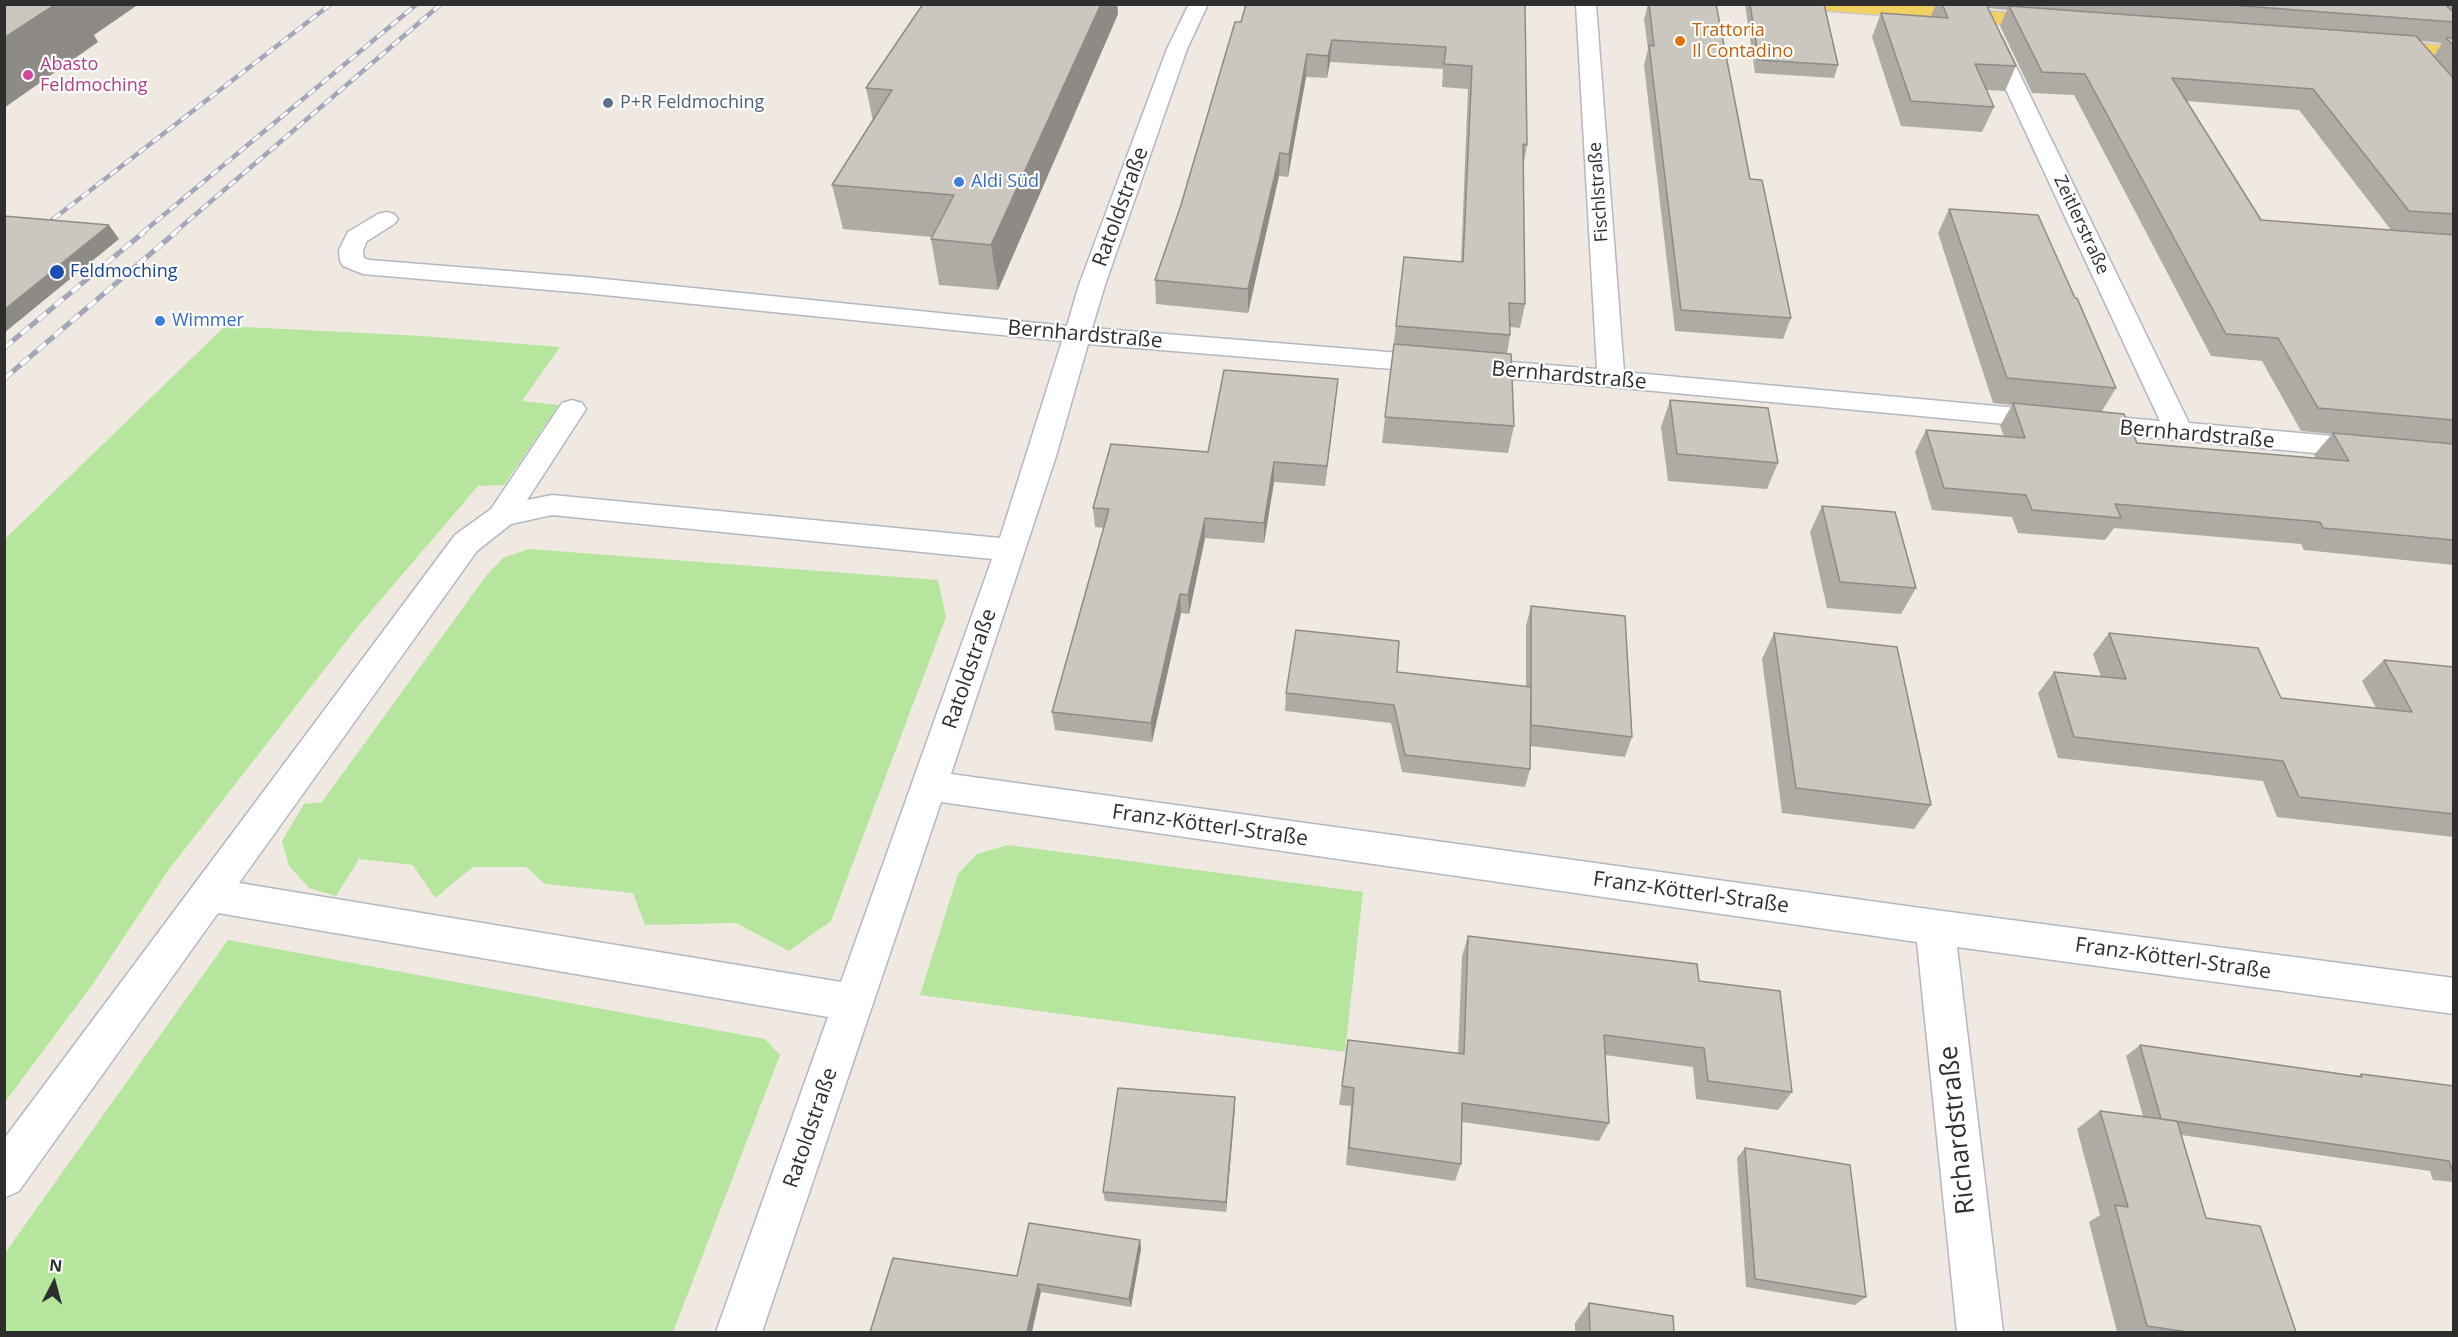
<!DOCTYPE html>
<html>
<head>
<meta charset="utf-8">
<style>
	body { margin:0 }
	#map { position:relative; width:2458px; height:1337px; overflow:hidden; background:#efe9e1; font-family:"Open Sans",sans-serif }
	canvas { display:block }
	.frame { position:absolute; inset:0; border:6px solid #2e2e2e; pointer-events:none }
	.north { position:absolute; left:24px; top:1253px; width:60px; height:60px; -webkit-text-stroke:4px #fff; paint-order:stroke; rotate:6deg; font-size:16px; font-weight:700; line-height:24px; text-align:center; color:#2e2e2e }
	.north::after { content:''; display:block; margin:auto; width:21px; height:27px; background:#2e2e2e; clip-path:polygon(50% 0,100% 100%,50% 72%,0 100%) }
</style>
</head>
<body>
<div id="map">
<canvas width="2458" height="1337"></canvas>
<div class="frame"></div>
<div class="north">N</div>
</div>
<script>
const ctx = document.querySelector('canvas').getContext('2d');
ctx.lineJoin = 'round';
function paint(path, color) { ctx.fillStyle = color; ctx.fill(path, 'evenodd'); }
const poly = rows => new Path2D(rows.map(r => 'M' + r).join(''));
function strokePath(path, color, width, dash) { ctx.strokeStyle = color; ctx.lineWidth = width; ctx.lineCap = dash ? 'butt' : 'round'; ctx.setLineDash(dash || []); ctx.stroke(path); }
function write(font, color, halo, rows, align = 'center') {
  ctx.font = font + ' "Open Sans",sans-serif'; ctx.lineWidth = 4.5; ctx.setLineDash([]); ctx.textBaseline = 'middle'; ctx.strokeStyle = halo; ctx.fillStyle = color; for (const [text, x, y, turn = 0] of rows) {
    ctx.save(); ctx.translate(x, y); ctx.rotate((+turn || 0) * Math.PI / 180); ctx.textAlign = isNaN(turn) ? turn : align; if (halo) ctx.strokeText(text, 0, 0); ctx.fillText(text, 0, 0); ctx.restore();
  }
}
paint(poly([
	[225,326,422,336,560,347,522,401,559,405,504,485,478,486,359,625,167,872,93,984,5,1102,5,539],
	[529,549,938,580,946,617,831,921,789,951,736,923,645,925,633,893,545,884,526,867,473,867,435,898,413,865,359,859,336,896,309,888,289,866,282,841,304,804,322,802,486,576,503,558],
	[1008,845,1363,892,1345,1052,920,995,958,874,977,854],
	[228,940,765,1039,780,1055,673,1332,5,1332,5,1253]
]), '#b6e59e');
const minor = poly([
	[1189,4,1208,4,1187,49,1105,285,1092,328,1597,369,1576,4,1596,4,1624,372,2160,421,1982,38,1985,34,1992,32,1999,34,2002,38,2189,423,2454,447,2454,466,1611,387,1088,344,1056,456,951,774,1935,910,2454,978,2454,1014,1957,947,2003,1332,1957,1332,1917,942,941,802,762,1332,716,1332,828,1017,218,913,19,1191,4,1198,4,1139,455,535,491,509,562,403,572,400,582,403,586,409,527,500,552,495,1000,538,1062,341,584,293,363,274,343,266,340,261,339,250,348,232,378,214,386,212,394,214,398,219,394,224,367,241,363,250,364,258,369,260,584,277,1067,326,1079,285,1167,49,1189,4],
	[552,515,992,559,841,982,239,883,477,551,511,524,552,515]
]);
const major = poly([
	[1810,4,1899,4,2047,16,2054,18,2057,22,2054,26,2047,28,1819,10,1812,8,1810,4],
	[2383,41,2454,46,2454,58,2376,51,2373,47,2376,43,2383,41]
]);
strokePath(minor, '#b4b7c1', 3);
strokePath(major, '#c9c9c9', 3);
paint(minor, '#fff');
paint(major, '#f2d163');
const railFar1 = poly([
	[39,230,331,4],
	[142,233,417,4],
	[174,233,441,4]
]);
const rail = poly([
	[4,348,144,232],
	[4,379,176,232]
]);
strokePath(railFar1, '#a3a6b8', 4.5);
strokePath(rail, '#a3a6b8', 5);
strokePath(railFar1, '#fff', 3, [9]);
strokePath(rail, '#fff', 4, [11]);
paint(poly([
	[923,4,1117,4,1118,14,998,290,939,285,931,239,932,237,843,229,832,185,873,121,866,88],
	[1525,4,1527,145,1523,168,1525,304,1520,328,1510,327,1510,335,1507,354,1514,426,1508,453,1382,443,1404,257,1461,262,1468,89,1442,87,1443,69,1330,62,1327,78,1306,77,1288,177,1279,176,1248,313,1156,304,1155,280,1180,208,1241,22],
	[1648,4,1716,4,1750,179,1791,318,1783,339,1675,331,1644,65,1648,49,1644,19],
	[1745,4,1824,4,1838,65,1834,78,1755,73],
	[1936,4,2454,4,2454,565,2304,550,2301,544,2114,528,2105,540,2018,533,2012,517,1932,510,1915,452,1926,430,2004,436,2000,426,2012,405,1993,403,1938,233,1949,209,2075,298,2116,388,2102,411,2137,443,2316,458,2314,455,2332,434,2301,431,2262,361,2211,356,2074,95,2032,93,2000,26,2007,10,1988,8,2016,66,2005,91,1987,90,1994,107,1982,132,1901,126,1872,37,1881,13,1931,16],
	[2421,41,2442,43,2434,56],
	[2186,101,2299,110,2391,230,2261,220],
	[1336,398,1325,486,1274,482,1264,543,1205,538,1189,614,1181,613,1152,742,1055,730,1052,712,1104,528,1095,527,1093,508],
	[1670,400,1778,463,1767,489,1668,481,1661,427],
	[1822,506,1916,588,1901,614,1827,608,1810,532],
	[1531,606,1632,737,1625,757,1530,746,1530,769,1525,787,1402,772,1391,723,1285,711,1286,693,1397,672,1526,686,1526,626],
	[1774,633,1931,805,1914,829,1782,813,1762,659],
	[2109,633,2281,698,2376,708,2362,681,2384,660,2454,667,2454,837,2277,817,2263,781,2058,758,2038,693,2054,672,2101,677,2093,654],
	[1468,936,1699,981,1792,1092,1778,1110,1696,1099,1693,1067,1605,1055,1609,1123,1599,1141,1462,1122,1461,1164,1455,1181,1346,1165,1351,1106,1339,1105,1348,1040,1458,1054,1462,956],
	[2140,1045,2358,1076,2361,1074,2454,1086,2454,1182,2433,1180,2430,1171,2181,1135,2206,1218,2296,1332,2117,1332,2089,1222,2100,1215,2077,1129,2100,1111,2143,1116,2126,1056],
	[1235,1097,1226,1212,1105,1201,1103,1192],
	[1745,1148,1866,1297,1855,1305,1746,1287,1737,1158],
	[1140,1240,1141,1249,1131,1307,1041,1292,1017,1276],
	[1589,1303,1674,1332,1575,1332,1575,1323]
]), '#afaba4');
paint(poly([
	[56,4,139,4,94,35,98,42,4,108,4,38],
	[1101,4,1117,4,1118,14,998,290,991,245],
	[1332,40,1330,62,1327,78,1328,56],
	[1307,54,1306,77,1288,177,1289,154],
	[1280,153,1279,176,1248,313,1248,289],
	[109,225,119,239,4,333,4,310],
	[1338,379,1336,398,1325,486,1327,466],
	[1274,462,1274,482,1264,543,1264,523],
	[1205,518,1205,538,1189,614,1188,595],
	[1180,594,1181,613,1152,742,1151,723],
	[1235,1097,1235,1108,1226,1212,1226,1202],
	[1140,1240,1141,1249,1131,1307,1129,1299],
	[1038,1284,1041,1292,1032,1332,1027,1332]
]), '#8e8b86');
const building = poly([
	[4,4,56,4,4,38,4,4],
	[923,4,1101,4,991,245,931,239,954,195,832,185,892,90,866,88,923,4],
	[1246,4,1525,4,1527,145,1523,144,1525,304,1509,303,1510,335,1396,326,1404,257,1463,262,1472,66,1444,64,1446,47,1332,40,1328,56,1307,54,1289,154,1280,153,1248,289,1155,280,1180,208,1235,22,1241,22,1246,4],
	[1649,4,1716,4,1750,179,1762,180,1791,318,1681,310,1649,45,1654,46,1649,4],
	[1750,4,1824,4,1838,65,1759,60,1750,4],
	[1942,4,1986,4,2016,66,1975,64,1994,107,1911,101,1881,13,1948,18,1942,4],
	[2218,4,2445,4,2454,13,2454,22,2218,4],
	[2009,6,2416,36,2454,79,2454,214,2409,211,2313,89,2172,78,2261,220,2454,235,2454,420,2318,408,2278,338,2226,334,2085,74,2042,72,2009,6],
	[2446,38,2454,38,2454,46,2446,38],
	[1949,209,2038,215,2075,298,2077,298,2116,388,2007,378,1949,209],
	[4,216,109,225,4,310,4,216],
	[1394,344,1511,354,1514,426,1385,417,1394,344],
	[1224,370,1338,379,1327,466,1274,462,1264,523,1205,518,1188,595,1180,594,1151,723,1052,712,1109,509,1093,508,1111,444,1208,452,1224,370],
	[1670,400,1768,408,1778,463,1677,454,1670,400],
	[2013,403,2124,414,2137,443,2349,461,2333,433,2454,444,2454,540,2323,528,2320,522,2115,504,2121,518,2032,510,2026,495,1944,488,1926,430,2025,438,2013,403],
	[1822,506,1895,512,1916,588,1840,582,1822,506],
	[1531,606,1625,616,1632,737,1531,725,1531,606],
	[1296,630,1399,641,1397,672,1531,687,1530,769,1405,755,1394,705,1286,693,1296,630],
	[1774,633,1897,647,1931,805,1796,788,1774,633],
	[2109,633,2258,648,2281,698,2412,712,2384,660,2454,667,2454,814,2299,797,2283,761,2074,737,2054,672,2126,679,2109,633],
	[1468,936,1697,964,1699,981,1780,991,1792,1092,1708,1081,1704,1048,1604,1035,1609,1123,1462,1103,1461,1164,1349,1148,1354,1088,1342,1086,1348,1040,1464,1054,1468,936],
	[2140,1045,2362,1077,2361,1074,2454,1086,2454,1170,2452,1170,2449,1161,2161,1119,2140,1045],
	[1118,1088,1235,1097,1226,1202,1103,1192,1118,1088],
	[2100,1111,2177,1121,2206,1218,2260,1226,2296,1332,2188,1332,2147,1326,2115,1205,2128,1207,2100,1111],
	[1745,1148,1850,1165,1866,1297,1755,1279,1745,1148],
	[1029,1223,1140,1240,1129,1299,1038,1284,1027,1332,870,1332,893,1258,1017,1276,1029,1223],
	[1589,1303,1673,1316,1674,1332,1590,1332,1589,1303]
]);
paint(building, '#cbc7bf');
strokePath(building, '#8e8b86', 1.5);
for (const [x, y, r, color] of [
	[1680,41,6,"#e8710a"],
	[28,75,6,"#d1479c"],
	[608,103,6,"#5c6f8a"],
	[959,182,6,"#3f7fe0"],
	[57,272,8,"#1a4fb4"],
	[160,321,6,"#3f7fe0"]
]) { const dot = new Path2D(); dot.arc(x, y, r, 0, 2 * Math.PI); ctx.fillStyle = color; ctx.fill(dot); strokePath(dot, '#fff', 2); }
write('18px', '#c56008', '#fff', [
	["Trattoria",1692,31],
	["Il Contadino",1692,52]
], 'left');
write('18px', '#b23c85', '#fff', [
	["Abasto",40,65],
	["Feldmoching",40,86]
], 'left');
write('18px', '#4e5e75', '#fff', [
	["P+R Feldmoching",620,103]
], 'left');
write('18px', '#366cbe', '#fff', [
	["Aldi Süd",971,182],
	["Wimmer",172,321]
], 'left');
write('18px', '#2e2e2e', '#fff', [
	["Fischlstraße",1599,192,-94],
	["Zeitlerstraße",2081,225,65]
]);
write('18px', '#164399', '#fff', [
	["Feldmoching",70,272]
], 'left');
write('21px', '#2e2e2e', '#fff', [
	["Ratoldstraße",1121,207,-70],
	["Bernhardstraße",1085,335,5],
	["Bernhardstraße",1569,376,5],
	["Bernhardstraße",2197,435,5],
	["Ratoldstraße",970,669,-71],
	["Franz-Kötterl-Straße",1210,826,8],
	["Franz-Kötterl-Straße",1691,893,8],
	["Franz-Kötterl-Straße",2173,959,8],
	["Ratoldstraße",811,1128,-71]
]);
write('26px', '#2e2e2e', '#fff', [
	["Richardstraße",1958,1130,-96]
]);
</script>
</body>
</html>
